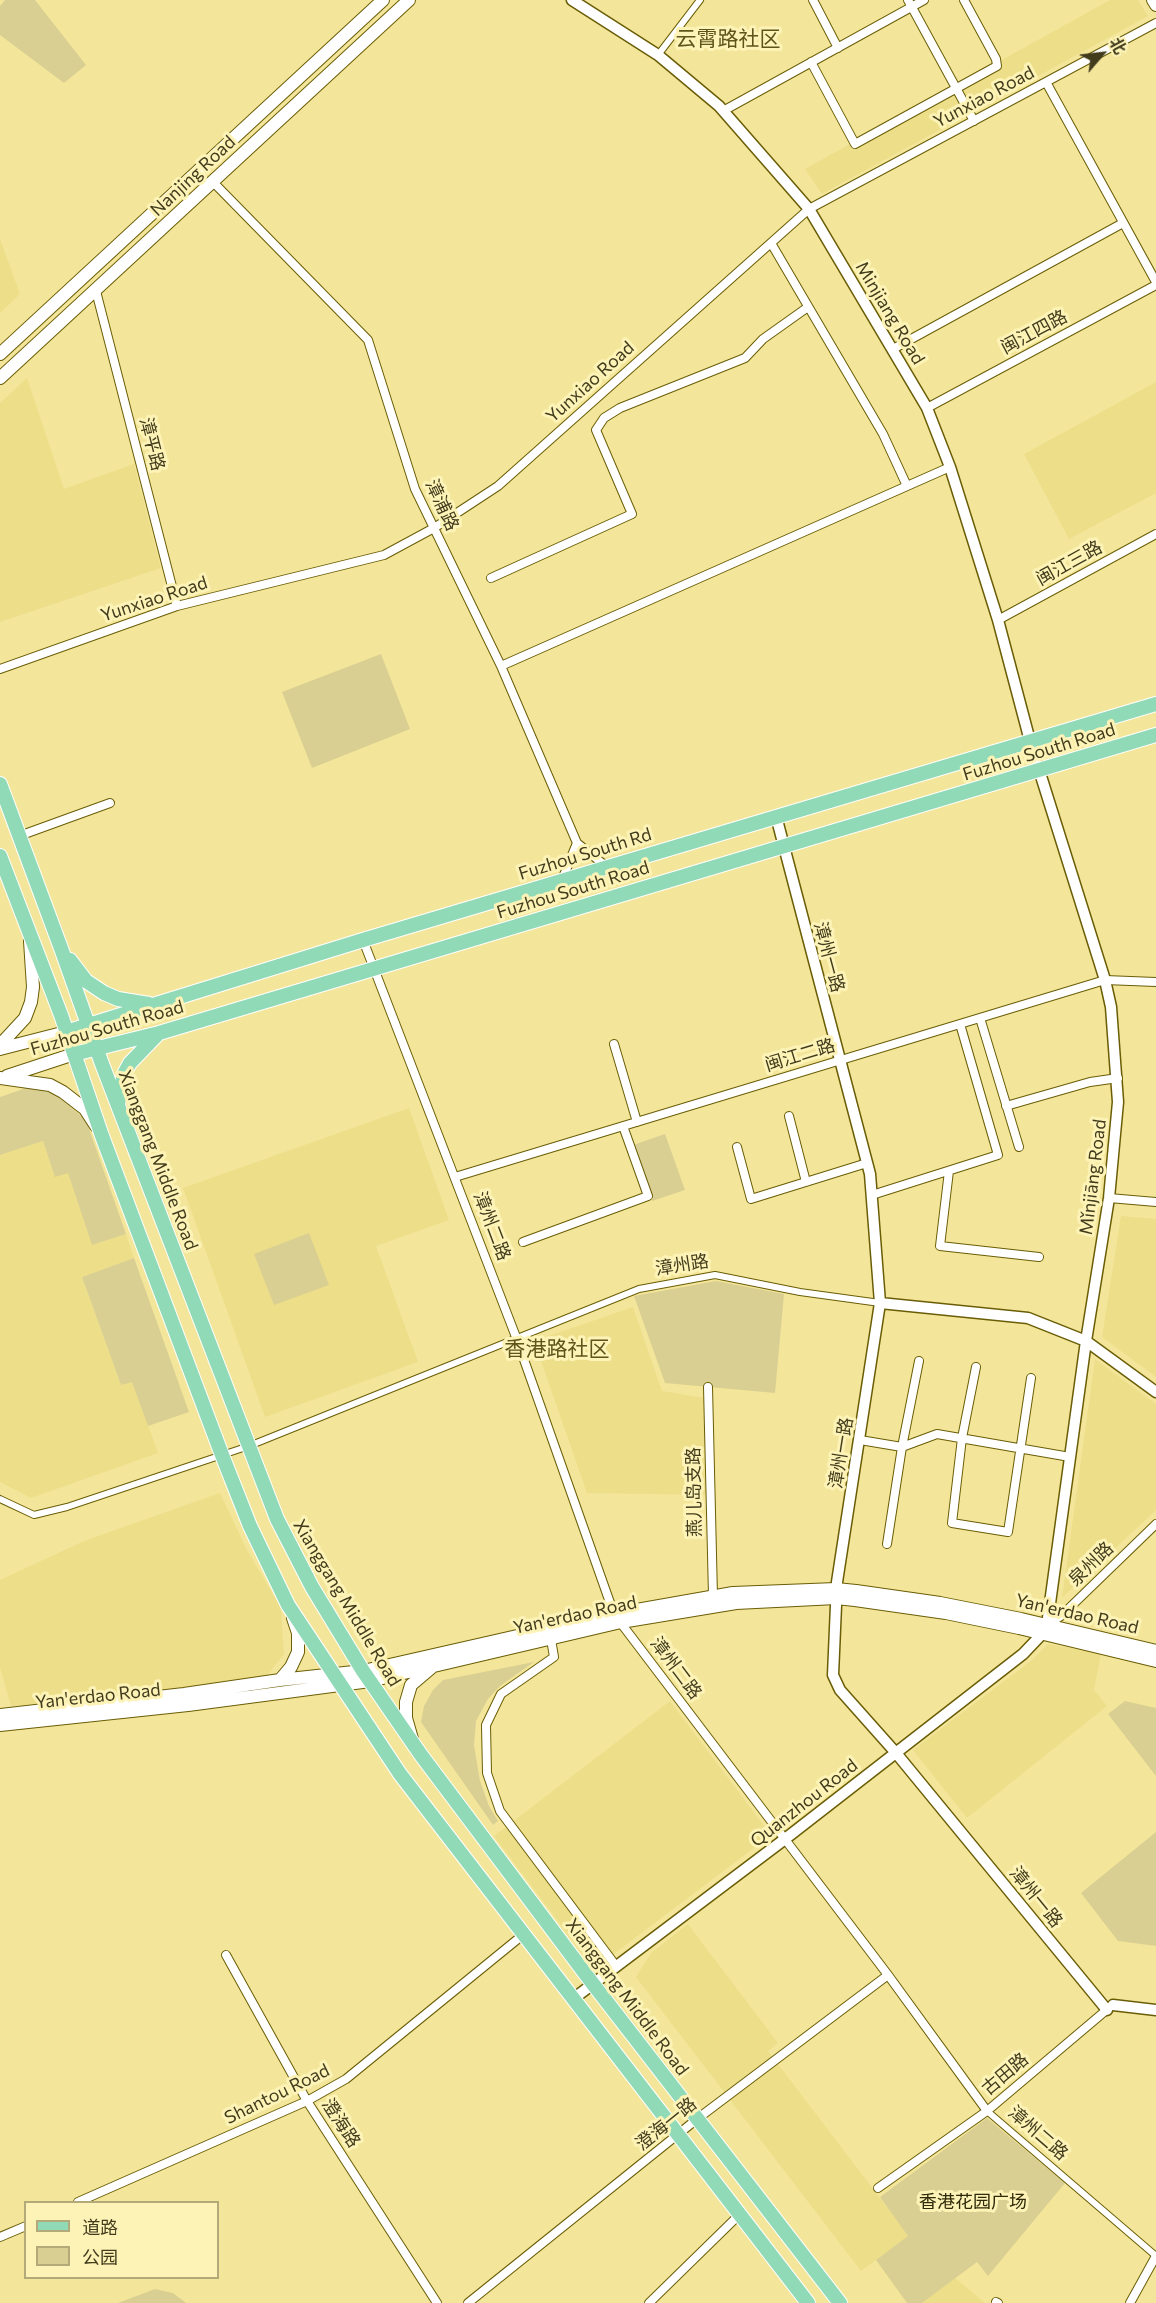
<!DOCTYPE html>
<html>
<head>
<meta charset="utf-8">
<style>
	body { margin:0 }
	#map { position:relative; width:1156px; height:2303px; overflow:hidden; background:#f3e69a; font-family:Commissioner,"Noto Sans SC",sans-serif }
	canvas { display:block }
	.legend { position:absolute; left:24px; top:2201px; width:195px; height:78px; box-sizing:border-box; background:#fdf3b7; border:2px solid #b2aa79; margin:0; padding:8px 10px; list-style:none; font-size:18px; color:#423c1d }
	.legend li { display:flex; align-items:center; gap:12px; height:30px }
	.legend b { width:30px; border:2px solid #b2aa79 }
	.north { position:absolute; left:1072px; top:24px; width:60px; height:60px; -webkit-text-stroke:4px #fdf3b7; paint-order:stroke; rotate:62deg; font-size:16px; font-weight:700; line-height:24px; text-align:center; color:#423c1d }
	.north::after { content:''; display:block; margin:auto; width:21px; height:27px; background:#423c1d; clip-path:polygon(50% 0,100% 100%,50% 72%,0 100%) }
</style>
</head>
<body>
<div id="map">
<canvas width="1156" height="2303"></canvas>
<ul class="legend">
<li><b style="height:8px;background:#91dab8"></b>道路</li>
<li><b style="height:16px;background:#dacf92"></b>公园</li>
</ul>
<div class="north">北</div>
</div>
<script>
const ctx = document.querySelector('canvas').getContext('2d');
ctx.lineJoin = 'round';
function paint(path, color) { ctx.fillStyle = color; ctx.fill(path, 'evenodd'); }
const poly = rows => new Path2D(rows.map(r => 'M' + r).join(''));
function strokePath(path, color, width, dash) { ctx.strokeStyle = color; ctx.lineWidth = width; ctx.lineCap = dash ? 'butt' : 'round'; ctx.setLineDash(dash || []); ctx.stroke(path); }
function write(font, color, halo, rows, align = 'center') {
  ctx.font = font + ' Commissioner,"Noto Sans SC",sans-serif'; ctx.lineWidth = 6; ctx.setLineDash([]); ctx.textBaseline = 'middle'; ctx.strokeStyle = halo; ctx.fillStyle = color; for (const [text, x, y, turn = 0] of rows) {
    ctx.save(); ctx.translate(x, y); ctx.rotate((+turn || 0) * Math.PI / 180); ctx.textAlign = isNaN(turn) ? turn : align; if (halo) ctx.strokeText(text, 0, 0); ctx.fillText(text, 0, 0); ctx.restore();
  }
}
paint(poly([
	[1110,0,1138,0,1148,16,822,194,805,169],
	[0,239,20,294,0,313],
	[27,378,64,489,134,464,161,568,0,622,0,403],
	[1156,382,1156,493,1069,539,1024,454],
	[409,1108,449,1220,376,1246,418,1362,265,1417,183,1188],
	[43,1141,55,1176,68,1172,92,1245,126,1234,134,1258,82,1277,121,1385,132,1381,158,1453,31,1498,0,1482,0,1155],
	[1121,1216,1156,1219,1156,1377,1102,1337],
	[633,1307,662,1391,705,1398,709,1495,587,1493,534,1341],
	[1095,1359,1156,1404,1156,1510,1062,1598],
	[220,1493,247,1550,281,1608,284,1654,265,1678,172,1693,11,1706,0,1667,0,1580,84,1541],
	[1048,1644,1101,1654,1094,1690,1107,1706,967,1818,913,1750,1032,1660],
	[670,1701,771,1835,594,1969,494,1836],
	[688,1924,778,2043,768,2051,909,2236,861,2271,636,1977,651,1953],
	[955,2278,985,2303,922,2303]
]), '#edde89');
paint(poly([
	[5,0,35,0,86,65,64,83,0,35,0,6],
	[381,654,410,729,312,768,282,692],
	[32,1086,56,1095,86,1120,126,1234,92,1245,68,1173,55,1177,43,1141,0,1155,0,1097],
	[665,1134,685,1190,652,1201,633,1145],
	[309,1233,329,1285,274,1305,254,1254],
	[134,1258,189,1412,148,1426,132,1382,121,1385,82,1277],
	[716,1281,784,1294,775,1393,665,1383,634,1296],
	[534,1662,500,1686,488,1699,476,1721,474,1745,480,1781,489,1806,498,1821,493,1825,421,1722,424,1706,433,1690,443,1680],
	[1125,1701,1156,1708,1156,1776,1108,1714],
	[1156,1832,1156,1946,1118,1941,1081,1893],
	[987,2118,1065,2183,988,2276,977,2262,922,2303,907,2303,876,2260,908,2236,880,2197],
	[155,2289,173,2293,186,2303,118,2303]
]), '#dacf92');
const pedestrian = poly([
	[658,55,700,0],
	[0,1499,34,1515,67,1507,249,1446,639,1289,715,1275,800,1292,880,1303],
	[987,2111,1156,2256]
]);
const minor = poly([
	[813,0,838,48],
	[908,0,974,121],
	[811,62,855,144,997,66,996,59,964,0],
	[1046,82,1156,282],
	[723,111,924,0],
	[213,182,368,340,415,489,501,666,577,843,562,880],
	[771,243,883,434,907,486],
	[96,291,177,606],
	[893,349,1123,223],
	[927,408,1156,285],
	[491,578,632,514,596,430,604,418,620,408,745,358,763,339,808,307],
	[998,620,1156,534],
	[501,666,950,467],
	[0,669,177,606,384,555,434,528,498,486,809,209,1156,23],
	[19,836,110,803],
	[577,843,607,867],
	[363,940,516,1337,614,1614,888,1975,987,2111],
	[980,1018,1019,1147],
	[614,1044,637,1122],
	[1006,1106,1090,1082,1118,1078],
	[789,1116,806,1182],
	[737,1147,751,1199,867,1163],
	[949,1171,940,1246,1039,1257],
	[455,1177,1105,980,1156,982],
	[872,1195,998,1155,960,1024],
	[1109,1198,1156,1202],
	[523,1242,648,1196,623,1126],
	[976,1367,962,1438,952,1523,1008,1532,1031,1378],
	[708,1387,713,1596],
	[860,1440,902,1447,937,1434,1070,1457],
	[887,1544,902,1447,919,1361],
	[1047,1625,1061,1616,1156,1524],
	[551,1639,554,1657,501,1694,486,1725,487,1773,500,1811,616,1966],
	[226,1955,307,2101,437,2303],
	[878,2188,987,2111,1110,2007],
	[78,2202,307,2101,346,2079,524,1934],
	[0,2237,26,2226],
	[996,2302,998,2303],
	[468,2303,697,2119,888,1975],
	[649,2303,739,2215],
	[1130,2303,1156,2256]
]);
const tertiary = poly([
	[572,0,658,55,719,106,809,209,927,408,950,467,998,620,1030,741,1105,980,1111,1007,1118,1102,1109,1198,1086,1341,1047,1625,1042,1634,1023,1654,785,1839,573,1999],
	[776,816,870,1174,880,1303,837,1582,833,1675,840,1690,896,1753,1107,2010],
	[880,1303,1028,1318,1086,1341,1156,1392],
	[1113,2005,1156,2010]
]);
const secondary = poly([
	[1153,0,1156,5],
	[0,354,383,0],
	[0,378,409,0],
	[0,1045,25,1018,31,1002,33,987,30,941],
	[0,1049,66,1032],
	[7,1076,74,1054],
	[0,1078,50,1085,63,1092,85,1109,96,1126],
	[280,1680,291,1667,298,1652,298,1633,293,1618],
	[0,1715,184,1694,280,1680,363,1671,614,1614,733,1593,836,1589,856,1591,940,1603,1021,1619,1156,1651],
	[0,1725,188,1705,370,1681,621,1622,736,1603,836,1598,855,1600,946,1613,1019,1628,1156,1661],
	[412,1739,406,1718,406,1702,411,1685,431,1668]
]);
const primary = poly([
	[0,784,62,951,102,1064,277,1519,312,1587,363,1671,421,1755,593,1984,840,2303],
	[0,856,61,1015,102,1136,222,1455,250,1526,288,1605,400,1774,808,2303],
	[70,960,86,981,104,993,118,999,149,1004],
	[66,1032,363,940,1156,704],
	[74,1054,159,1033,1156,735],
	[118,1104,124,1074,130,1063,159,1033]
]);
strokePath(pedestrian, '#6a5d06', 8);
strokePath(minor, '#6a5d06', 10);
strokePath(tertiary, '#6a5d06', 13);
strokePath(secondary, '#6a5d06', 14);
strokePath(primary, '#fff', 16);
strokePath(pedestrian, '#fff', 6);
strokePath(minor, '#fff', 8);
strokePath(tertiary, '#fff', 10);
strokePath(secondary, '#fff', 12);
strokePath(primary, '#91dab8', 14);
write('18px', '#423c1d', '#fdf3b7', [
	["Yunxiao Road",984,97,-28],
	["Nanjing Road",193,176,-43],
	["Minjiang Road",890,313,59],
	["闽江四路",1034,332,-28],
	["Yunxiao Road",590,382,-42],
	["漳平路",152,444,76],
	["漳浦路",442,505,65],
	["闽江三路",1069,563,-29],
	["Yunxiao Road",154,599,-18],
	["Fuzhou South Road",1039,752,-17],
	["Fuzhou South Rd",585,854,-17],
	["Fuzhou South Road",573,890,-17],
	["漳州一路",829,957,75],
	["Fuzhou South Road",107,1028,-16],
	["闽江二路",800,1055,-17],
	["Xianggang Middle Road",158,1160,69],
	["Mǐnjiāng Road",1093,1177,-83],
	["漳州二路",492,1226,69],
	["漳州路",682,1265,-9],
	["漳州一路",841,1453,-81],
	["燕儿岛支路",694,1492,-91],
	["泉州路",1091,1564,-44],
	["Xianggang Middle Road",347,1603,59],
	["Yan'erdao Road",1077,1614,13],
	["Yan'erdao Road",575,1615,-12],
	["漳州二路",676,1668,53],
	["Yan'erdao Road",98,1696,-6],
	["Quanzhou Road",804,1803,-38],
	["漳州一路",1036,1897,51],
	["Xianggang Middle Road",627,1997,53],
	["古田路",1005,2074,-40],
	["Shantou Road",277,2094,-26],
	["澄海路",341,2123,57],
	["澄海一路",666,2124,-39],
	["漳州二路",1038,2133,41]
]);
write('18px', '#2f2a09', '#fdf3b7', [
	["香港花园广场",973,2202]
]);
write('21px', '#5f551b', '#fdf3b7', [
	["云霄路社区",728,39],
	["香港路社区",557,1349]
]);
</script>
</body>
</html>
